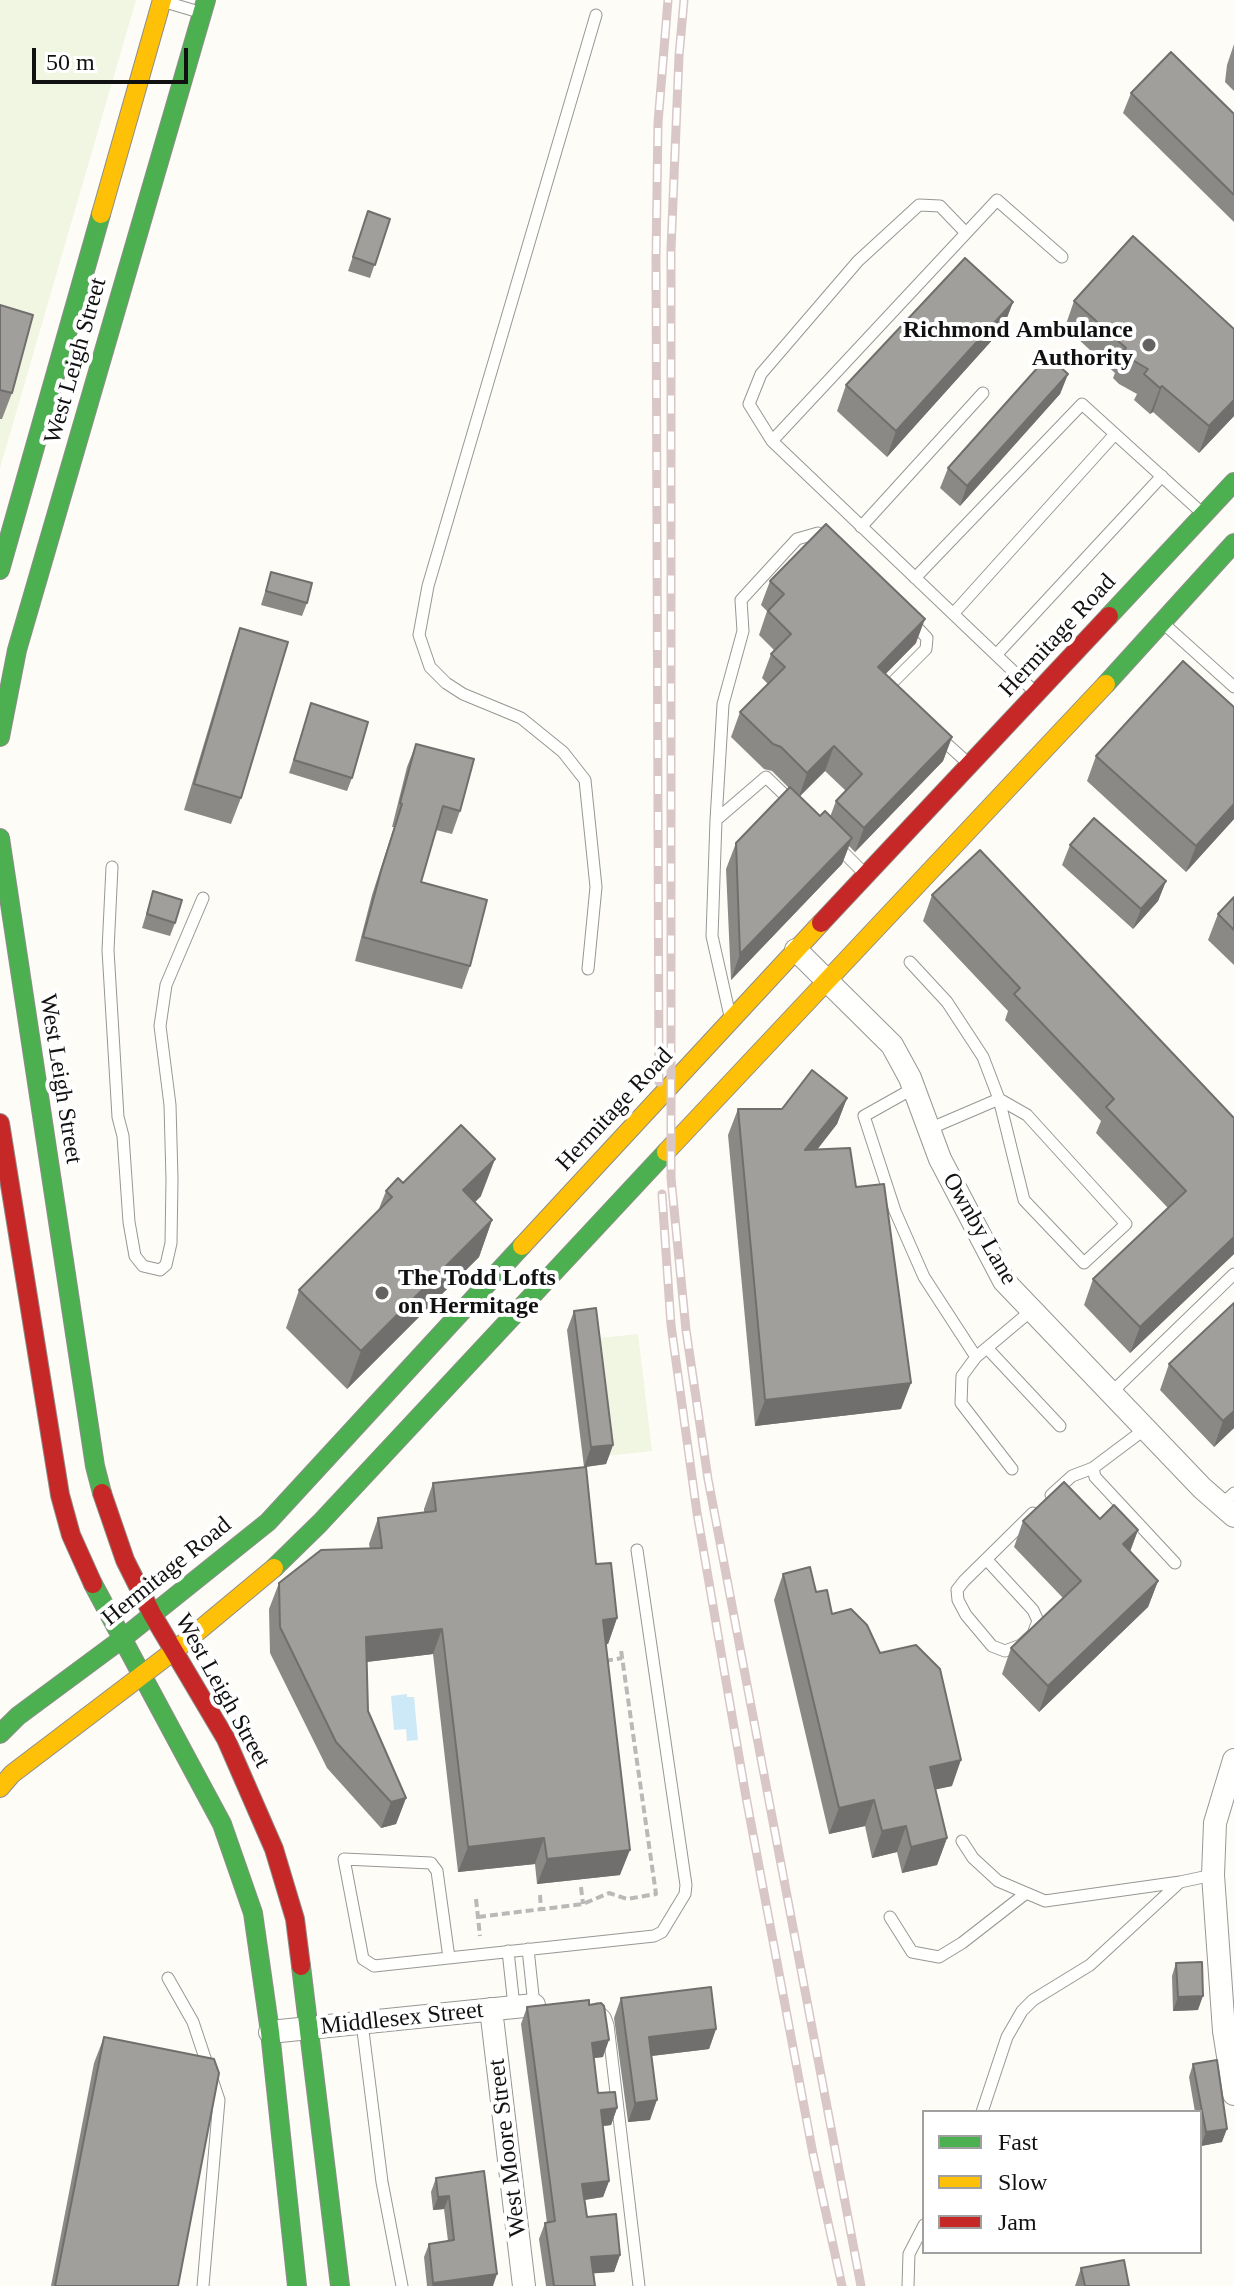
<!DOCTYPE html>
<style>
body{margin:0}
#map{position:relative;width:1234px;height:2286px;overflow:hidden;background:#fdfcf7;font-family:"Times New Roman",serif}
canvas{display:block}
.legend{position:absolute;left:922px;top:2110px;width:280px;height:144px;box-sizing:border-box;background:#fff;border:2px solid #a0a0a0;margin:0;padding:10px 14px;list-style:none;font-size:24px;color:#111}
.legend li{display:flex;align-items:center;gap:16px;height:40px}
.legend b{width:40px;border:2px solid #a0a0a0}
.scale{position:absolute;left:32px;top:48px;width:156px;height:36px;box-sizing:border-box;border:4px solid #111;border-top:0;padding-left:10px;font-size:24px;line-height:28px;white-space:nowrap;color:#111;-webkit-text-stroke:6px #fff;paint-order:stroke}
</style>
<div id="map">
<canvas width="1234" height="2286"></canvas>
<ul class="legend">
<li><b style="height:10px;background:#4caf50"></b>Fast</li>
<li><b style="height:10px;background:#ffc107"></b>Slow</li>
<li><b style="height:10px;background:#c62828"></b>Jam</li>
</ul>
<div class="scale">50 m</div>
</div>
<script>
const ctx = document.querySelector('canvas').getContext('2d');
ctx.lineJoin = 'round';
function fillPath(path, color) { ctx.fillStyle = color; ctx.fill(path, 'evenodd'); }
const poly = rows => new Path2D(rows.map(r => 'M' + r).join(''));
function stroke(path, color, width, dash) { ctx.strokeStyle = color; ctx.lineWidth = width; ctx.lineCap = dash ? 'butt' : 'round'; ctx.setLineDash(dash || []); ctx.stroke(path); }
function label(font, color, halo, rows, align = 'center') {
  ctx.font = font + ' "Times New Roman",serif'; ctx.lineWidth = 8; ctx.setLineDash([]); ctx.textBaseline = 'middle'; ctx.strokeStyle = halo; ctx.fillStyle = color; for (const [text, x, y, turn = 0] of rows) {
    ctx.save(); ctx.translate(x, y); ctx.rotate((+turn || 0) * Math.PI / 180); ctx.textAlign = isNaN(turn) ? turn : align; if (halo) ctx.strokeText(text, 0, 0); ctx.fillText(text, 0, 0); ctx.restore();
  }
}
fillPath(poly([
 [0,0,136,0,0,468],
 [638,1334,652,1451,605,1456,591,1339]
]), '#f0f6e1');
fillPath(poly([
 [407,1694,407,1697,414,1697,418,1740,407,1741,406,1729,394,1730,391,1696]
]), '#cde8f7');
const lane = poly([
 [162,1,199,12],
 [772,441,749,404,761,374,858,261,919,205,940,206,966,233],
 [861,527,983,393],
 [915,578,1082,404,1202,513],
 [953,614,1115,434],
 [1163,623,1234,687],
 [996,655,1162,476],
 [886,689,926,649,927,638,912,622],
 [1036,693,772,441,997,200,1062,257],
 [937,735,969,764],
 [716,820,723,704,743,631,741,600,797,539,818,533,827,541],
 [837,846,865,874],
 [112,867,108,950,118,1117,123,1136,129,1222,135,1256,143,1266,160,1270,166,1265,171,1243,172,1179,170,1105,160,1026,166,985,203,898],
 [910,962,947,1002,983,1057,999,1099,1024,1200,1084,1263,1126,1224,1027,1115,999,1099,929,1129],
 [588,969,596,887,585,780,563,752,521,718,463,694,446,683,430,667,419,635,428,586,596,15],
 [730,1016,712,936,716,820,766,777,794,804],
 [914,1088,864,1116,895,1211,924,1277,976,1357,1032,1310],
 [987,1348,1060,1426],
 [976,1357,962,1376,961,1403,1012,1469],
 [1111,1393,1234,1274],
 [1145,1429,1093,1468,1095,1477,1175,1563],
 [1051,1495,1072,1476,1093,1468],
 [1221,1505,1234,1493],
 [986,1559,1033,1610,1038,1621,1033,1634,1021,1645,1005,1651,992,1646,966,1615,958,1600,957,1590,964,1581,1033,1513],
 [962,1841,973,1858,998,1881,1045,1901,1180,1882,1213,1875],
 [890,1917,912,1952,939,1957,962,1943,1025,1894],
 [528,1949,534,2005,537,2006],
 [508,1951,514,2006],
 [449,1958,437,1871,431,1863,344,1859,363,1959,374,1966,654,1936,662,1932,685,1894,686,1885,637,1550],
 [168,1978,193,2022,219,2100,203,2286],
 [597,2009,605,2017,608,2025,639,2286],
 [362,2023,382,2182,402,2286],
 [982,2112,1007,2037,1022,2011,1033,2000,1090,1965,1180,1882],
 [908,2286,909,2254,924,2225]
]);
const street = poly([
 [796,950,892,1045,910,1078,940,1159,1004,1281,1202,1488,1234,1516],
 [1234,1760,1215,1823,1213,1875,1224,2031,1234,2094],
 [491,2009,524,2286],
 [270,2032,534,2005]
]);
const fast = poly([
 [0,570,101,214],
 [1109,616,1234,482],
 [1106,684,1234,543],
 [0,737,17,650,206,0],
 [0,838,95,1466,102,1493],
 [274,1568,320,1523,666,1152],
 [93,1584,222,1824,253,1913,270,2032,297,2286],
 [0,1734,18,1716,122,1639,268,1522,522,1246],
 [301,1966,340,2286]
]);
const slow = poly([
 [101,214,162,0],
 [666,1152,1106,684],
 [522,1246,821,923],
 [0,1788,12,1774,179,1647,274,1568]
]);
const jam = poly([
 [821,923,1109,616],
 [0,1123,60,1495,71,1535,93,1584],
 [102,1493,125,1560,152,1614,226,1739,274,1849,295,1919,301,1966]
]);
stroke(lane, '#979795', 13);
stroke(street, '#979795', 24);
stroke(fast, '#8e8d8b', 20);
stroke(slow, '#8e8d8b', 20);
stroke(jam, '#8e8d8b', 20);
stroke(poly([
 [605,1661,622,1658],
 [581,1887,583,1904],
 [540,1895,541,1909],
 [476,1899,480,1936],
 [478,1917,583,1904,609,1893,627,1899,656,1894,621,1650]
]), '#b9b9b8', 4, [8, 4]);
stroke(lane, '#fffffe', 11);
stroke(street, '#fffffe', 22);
stroke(fast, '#4caf50', 18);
stroke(slow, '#ffc107', 18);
stroke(jam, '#c62828', 18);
const rail = poly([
 [684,0,679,56,671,249,671,1178,686,1330,708,1479,861,2286],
 [659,1082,656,259,658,123,668,0],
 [662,1194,671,1325,697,1513,746,1797,813,2154,842,2286]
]);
stroke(rail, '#d9c6c7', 9);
stroke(rail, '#fff', 6, [18]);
fillPath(poly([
 [1234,44,1234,91,1225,82,1227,65],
 [1131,93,1234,114,1234,222,1123,113],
 [368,211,390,219,370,278,348,271],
 [1074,301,1234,416,1199,453,1153,412,1150,414,1134,400,1137,394,1119,384,1113,378,1115,373,1065,327],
 [1013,302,1003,328,887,457,837,411,846,385],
 [0,305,12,393,2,419,0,419],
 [1068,374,1060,394,960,506,940,488,948,468],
 [271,572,307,603,302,616,261,605],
 [770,581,916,643,885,674,952,737,943,761,855,852,849,846,842,864,731,980,726,869,736,843,789,788,772,771,764,769,731,737,740,712,768,684,762,678,771,654,774,650,759,635,767,611,761,605],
 [825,771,846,791,836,801,830,817,820,816,800,796],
 [240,628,241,798,231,824,184,810,231,654],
 [311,703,352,778,347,791,289,773],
 [1234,707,1234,819,1186,872,1087,781,1096,756],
 [416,744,460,811,452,834,436,830,421,882,470,966,462,989,355,961,372,895,394,827,392,827,407,767],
 [1070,845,1166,881,1158,901,1133,929,1062,865],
 [153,891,175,923,170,936,142,928],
 [932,895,1234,1118,1234,1254,1130,1353,1084,1305,1093,1279,1168,1208,1096,1133,1101,1121,1005,1020,1008,1011,923,921],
 [1234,897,1234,965,1208,940,1218,914],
 [847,1098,837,1124,817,1150,856,1187,901,1409,755,1426,728,1135,738,1109,782,1109],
 [403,1183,481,1196,475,1202,492,1220,479,1257,347,1389,286,1328,299,1290,378,1211,386,1191],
 [574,1311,613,1445,606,1464,586,1467,596,1564,617,1618,608,1644,606,1644,620,1875,537,1884,535,1864,458,1872,433,1654,367,1662,368,1711,406,1798,396,1824,381,1828,327,1768,270,1653,269,1609,279,1583,370,1549,369,1544,378,1518,424,1513,424,1509,433,1483,584,1467,567,1330],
 [1169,1364,1234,1428,1214,1447,1160,1390],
 [1100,1519,1138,1530,1130,1552,1158,1581,1148,1607,1039,1712,1002,1674,1011,1648,1063,1598,1014,1547,1023,1521],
 [783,1574,816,1592,832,1614,880,1653,952,1786,935,1789,947,1838,937,1865,902,1873,897,1852,872,1858,865,1826,829,1834,774,1600],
 [1176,1963,1198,2010,1173,2011,1172,1976],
 [621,1998,716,2029,709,2049,652,2056,650,2120,628,2122,614,2018],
 [527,2007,603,2057,594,2058,598,2093,617,2108,611,2125,603,2126,609,2181,603,2197,585,2200,587,2217,620,2255,614,2272,593,2273,595,2286,546,2286,539,2239,545,2223,547,2223,521,2024],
 [104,2037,178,2286,51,2286,94,2063],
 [1193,2064,1222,2142,1201,2146,1200,2112,1195,2112,1189,2077],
 [484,2171,493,2286,427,2286,424,2257,429,2244,448,2241,444,2209,433,2210,431,2192,436,2178],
 [1081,2268,1129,2286,1075,2286]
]), '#8a8986');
fillPath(poly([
 [1013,302,1003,328,887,457,896,431],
 [1068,374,1060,394,960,506,967,486],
 [1162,386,1153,412,1150,414,1160,388],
 [1234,400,1234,416,1199,453,1209,426],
 [925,619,916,643,869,691,878,667],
 [952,737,943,761,855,852,864,828],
 [834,746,825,771,799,797,807,773],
 [1234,804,1234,819,1186,872,1196,846],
 [852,838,842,864,731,980,740,954],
 [1166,881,1158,901,1133,929,1141,909],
 [847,1098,837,1124,796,1176,805,1150],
 [495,1159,481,1196,449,1228,463,1190],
 [492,1220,479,1257,347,1389,361,1351],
 [1234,1237,1234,1254,1130,1353,1140,1327],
 [911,1383,901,1409,755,1426,765,1400],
 [1234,1411,1234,1428,1214,1447,1223,1421],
 [613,1445,606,1464,584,1467,591,1447],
 [1138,1530,1128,1556,1123,1544],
 [1158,1581,1148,1607,1039,1712,1048,1686],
 [617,1618,608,1644,594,1646,603,1620],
 [442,1629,433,1654,357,1663,366,1637],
 [961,1760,952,1786,920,1793,930,1767],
 [406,1798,396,1824,381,1828,391,1802],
 [874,1800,865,1826,829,1834,839,1808],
 [906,1826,897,1852,872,1858,882,1831],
 [544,1838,535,1864,458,1872,468,1847],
 [947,1838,937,1865,902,1873,911,1847],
 [630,1850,620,1875,537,1884,547,1859],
 [1203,1996,1198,2010,1173,2011,1178,1997],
 [716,2029,709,2049,642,2057,649,2037],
 [609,2040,603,2057,586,2059,592,2043],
 [657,2100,650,2120,628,2122,635,2103],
 [617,2108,611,2125,595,2127,601,2110],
 [1227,2129,1222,2142,1201,2146,1206,2132],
 [609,2181,603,2197,576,2201,582,2184],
 [449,2196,444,2209,433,2210,438,2197],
 [620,2255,614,2272,585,2274,591,2257],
 [497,2274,493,2286,432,2286,433,2283]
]), '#716f6d');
const building = poly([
 [1171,52,1234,114,1234,195,1131,93,1171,52],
 [368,211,390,219,375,265,353,257,368,211],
 [1133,236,1234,329,1234,400,1209,426,1162,386,1160,388,1144,374,1148,369,1129,358,1123,352,1126,348,1074,301,1133,236],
 [965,258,1013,302,896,431,846,385,965,258],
 [0,305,33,315,12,393,0,390,0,305],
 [1048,356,1068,374,967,486,948,468,1048,356],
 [826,524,925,619,878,667,952,737,864,828,836,801,862,774,834,746,807,773,781,747,773,744,740,712,785,667,771,654,791,634,768,611,784,594,770,581,826,524],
 [271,572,312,583,307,603,266,591,271,572],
 [240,628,288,642,241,798,194,784,240,628],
 [1183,661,1234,707,1234,804,1196,846,1096,756,1183,661],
 [311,703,368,722,352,778,294,760,311,703],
 [416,744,474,759,460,811,443,806,421,882,487,900,470,966,363,937,381,871,402,804,400,803,416,744],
 [790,787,820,816,825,811,852,838,740,954,736,843,790,787],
 [1094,818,1166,881,1141,909,1070,845,1094,818],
 [980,850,1234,1118,1234,1237,1140,1327,1093,1279,1186,1191,1106,1107,1114,1099,1014,994,1020,988,932,895,980,850],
 [153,891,182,900,175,923,147,914,153,891],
 [1234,897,1234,930,1218,914,1234,897],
 [812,1070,847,1098,805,1150,850,1148,856,1187,884,1184,911,1383,765,1400,738,1109,782,1109,812,1070],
 [461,1125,495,1159,463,1190,492,1220,361,1351,299,1290,392,1197,386,1191,398,1178,403,1183,461,1125],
 [1234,1303,1234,1411,1223,1421,1169,1364,1234,1303],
 [596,1308,613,1445,591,1447,574,1311,596,1308],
 [586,1467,596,1564,611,1563,617,1618,603,1620,630,1850,547,1859,544,1838,468,1847,442,1629,366,1637,368,1711,406,1798,391,1802,336,1742,280,1627,279,1583,321,1550,382,1548,378,1518,436,1511,433,1483,586,1467],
 [1064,1482,1100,1519,1114,1505,1138,1530,1123,1544,1158,1581,1048,1686,1011,1648,1081,1581,1023,1521,1064,1482],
 [810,1567,816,1592,827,1590,832,1614,851,1609,867,1625,880,1653,916,1645,940,1669,961,1760,930,1767,947,1838,911,1847,906,1826,882,1831,874,1800,839,1808,783,1574,810,1567],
 [1202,1962,1203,1996,1178,1997,1176,1963,1202,1962],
 [711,1987,716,2029,649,2037,657,2100,635,2103,621,1998,711,1987],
 [589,2000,589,2005,601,2003,604,2006,609,2040,592,2043,598,2093,615,2092,617,2108,601,2110,609,2181,582,2184,587,2217,616,2214,620,2255,591,2257,595,2286,554,2286,545,2223,555,2221,527,2007,589,2000],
 [104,2037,214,2059,219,2073,178,2286,55,2286,104,2037],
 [1217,2060,1227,2129,1206,2132,1193,2064,1217,2060],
 [484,2171,497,2274,433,2283,429,2244,454,2240,449,2196,438,2197,436,2178,484,2171],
 [1124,2260,1129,2286,1085,2286,1081,2268,1124,2260]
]);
fillPath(building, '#a19f9c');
stroke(building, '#716f6d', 2);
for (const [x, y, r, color] of [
 [1149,345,8,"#646362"],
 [382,1293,8,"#646362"]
]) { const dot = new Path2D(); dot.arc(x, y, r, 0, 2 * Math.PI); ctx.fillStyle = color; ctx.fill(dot); stroke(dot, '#fff', 3); }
label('bold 24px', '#111', '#fff', [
 ["Richmond Ambulance",1133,331],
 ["Authority",1133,359],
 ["The Todd Lofts",398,1279,"left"],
 ["on Hermitage",398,1307,"left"]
], 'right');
label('24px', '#111', '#fff', [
 ["West Leigh Street",76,361,-74],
 ["Hermitage Road",1058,636,-47],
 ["West Leigh Street",60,1079,81],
 ["Hermitage Road",615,1110,-47],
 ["Ownby Lane",979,1229,60],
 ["Hermitage Road",167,1572,-39],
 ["West Leigh Street",222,1691,61],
 ["Middlesex Street",402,2019,-6],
 ["West Moore Street",508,2148,-97]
]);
</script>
